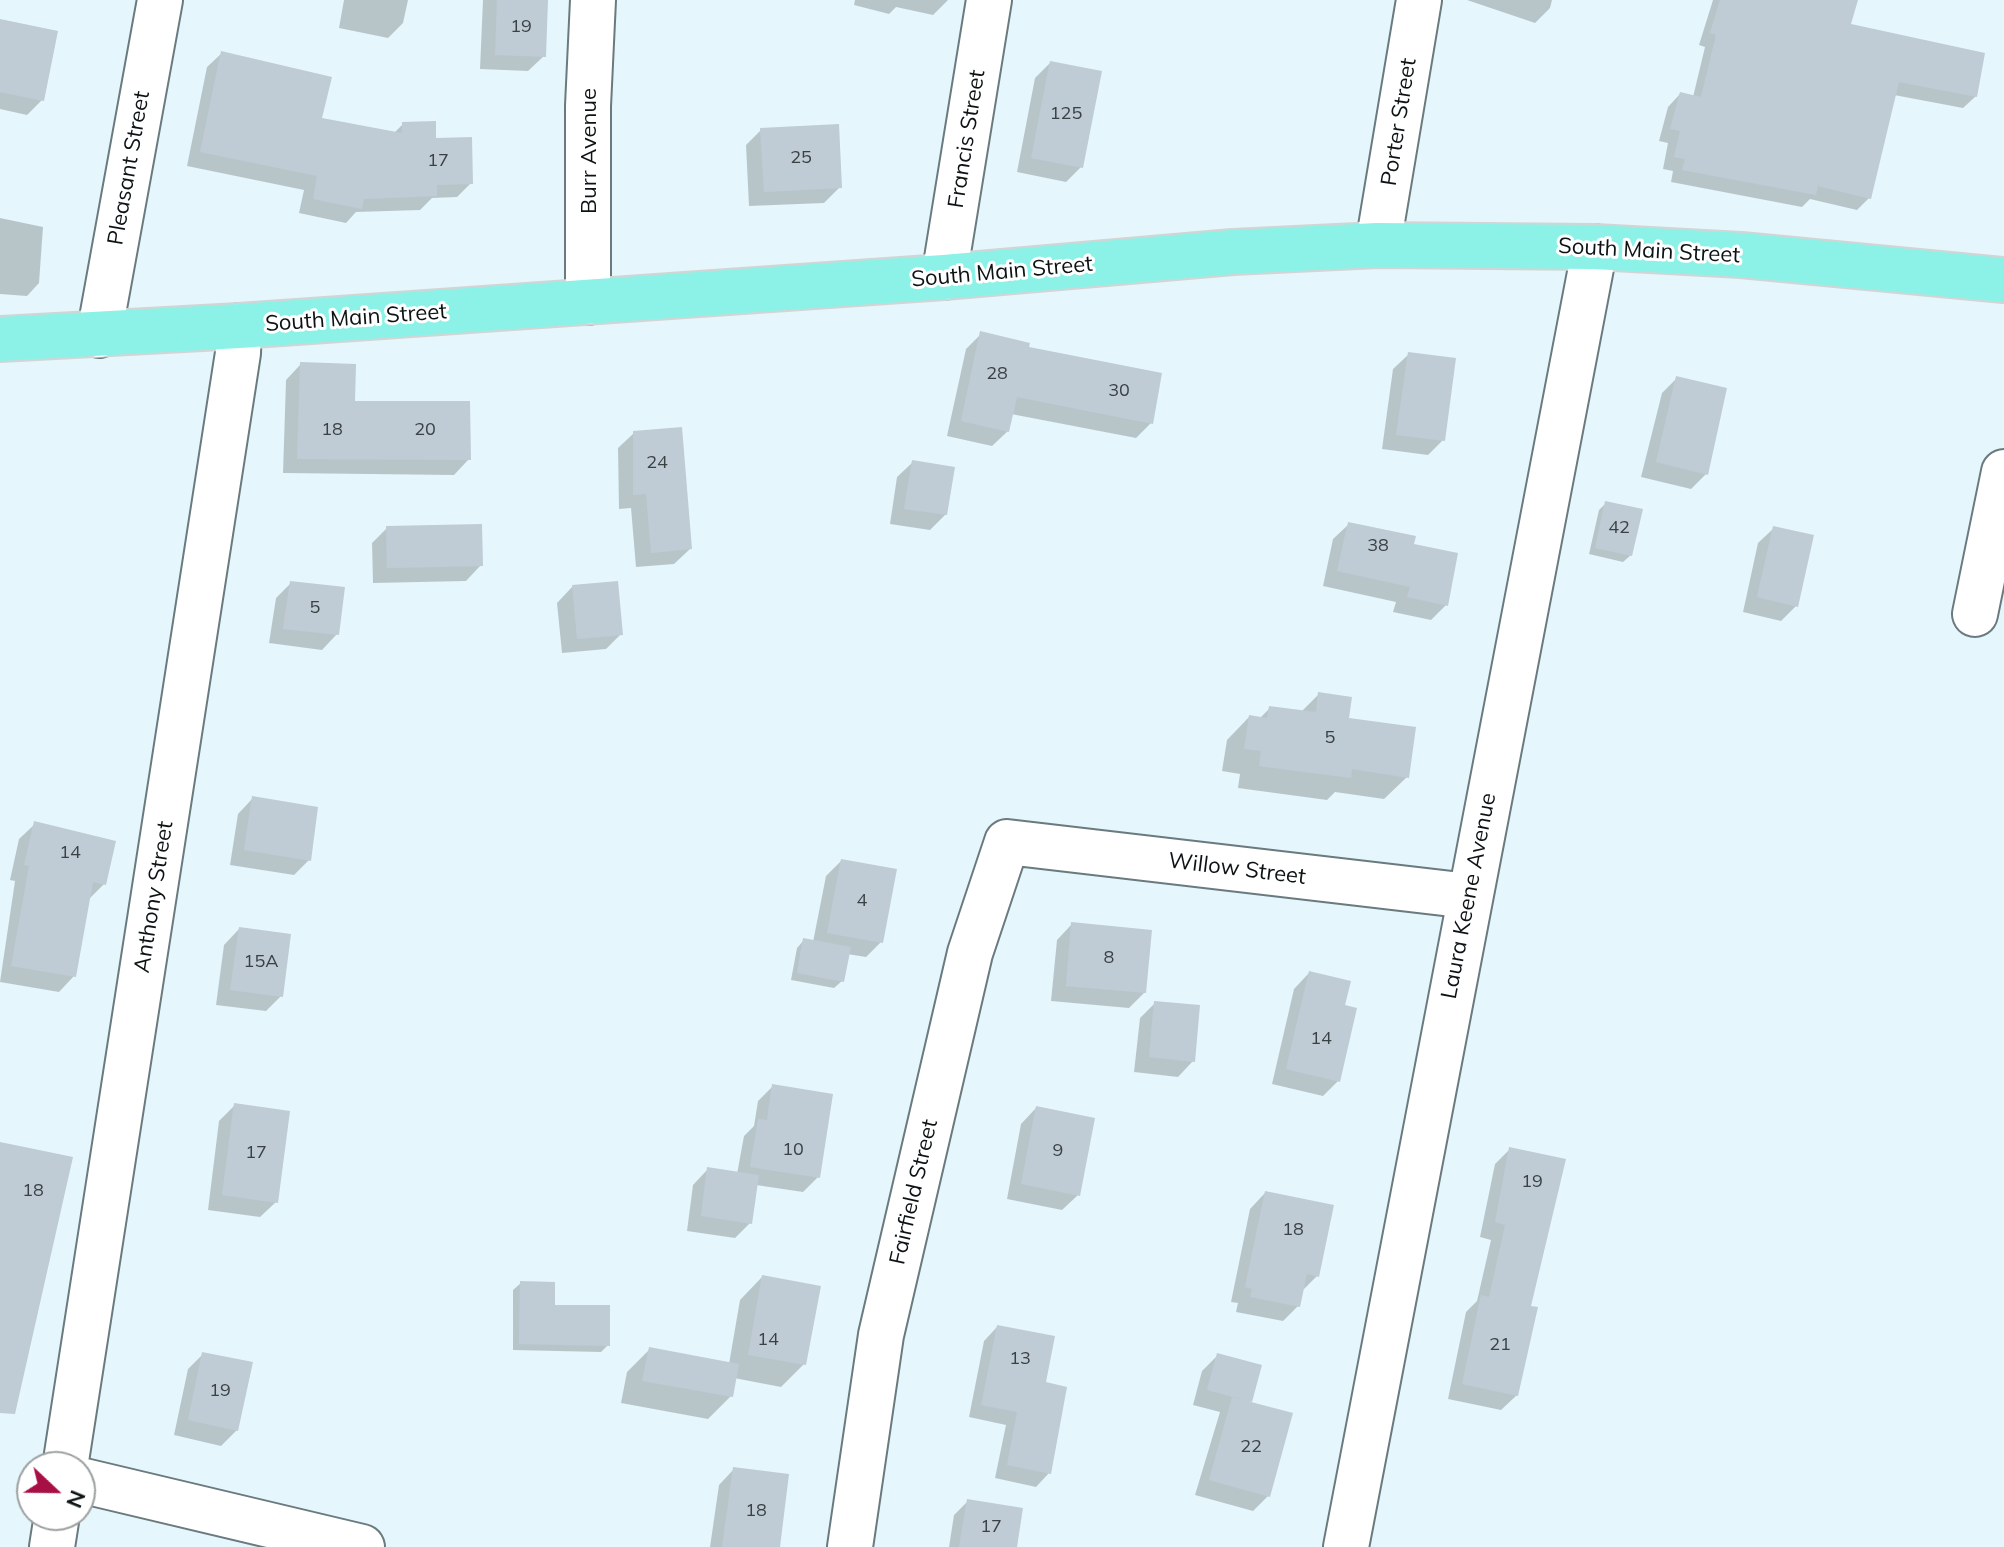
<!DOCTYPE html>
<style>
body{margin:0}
#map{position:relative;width:2004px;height:1547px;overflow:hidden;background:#e5f7fc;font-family:Mulish,sans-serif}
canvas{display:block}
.north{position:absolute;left:16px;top:1451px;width:80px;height:80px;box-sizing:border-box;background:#fff;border:2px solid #9ea1a1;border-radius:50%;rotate:112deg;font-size:22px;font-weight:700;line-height:32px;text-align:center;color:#0d1314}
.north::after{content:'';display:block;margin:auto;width:28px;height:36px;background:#a71045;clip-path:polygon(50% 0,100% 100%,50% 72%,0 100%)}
</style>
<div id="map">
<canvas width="2004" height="1547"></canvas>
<div class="north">N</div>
</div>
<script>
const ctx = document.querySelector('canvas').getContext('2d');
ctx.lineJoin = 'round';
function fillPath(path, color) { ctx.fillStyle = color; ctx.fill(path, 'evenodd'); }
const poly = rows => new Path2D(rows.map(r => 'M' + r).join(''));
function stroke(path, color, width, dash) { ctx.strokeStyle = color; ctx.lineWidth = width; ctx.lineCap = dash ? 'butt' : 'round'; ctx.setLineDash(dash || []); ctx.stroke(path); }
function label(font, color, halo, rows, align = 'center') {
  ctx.font = font + ' Mulish,sans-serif'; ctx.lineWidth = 6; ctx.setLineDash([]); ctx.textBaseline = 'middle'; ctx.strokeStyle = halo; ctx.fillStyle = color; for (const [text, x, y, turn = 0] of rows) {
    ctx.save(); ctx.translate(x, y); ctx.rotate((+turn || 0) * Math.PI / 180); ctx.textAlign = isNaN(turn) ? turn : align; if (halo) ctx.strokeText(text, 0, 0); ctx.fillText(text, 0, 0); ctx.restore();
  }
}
fillPath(poly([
 [344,0,408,0,403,23,388,38,339,28],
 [483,0,546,0,544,56,528,71,480,69],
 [855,0,948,0,933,15,896,7,889,14,854,5],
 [1467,0,1552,0,1550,8,1535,23],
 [1713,0,1856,0,1848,26,1976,96,1963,108,1894,95,1869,198,1857,210,1810,199,1802,207,1671,182,1673,171,1663,169,1668,143,1659,141,1668,107,1680,94,1693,97,1705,47,1699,45],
 [0,21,42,100,27,115,0,109],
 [222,53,320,119,393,134,403,124,434,140,471,183,457,197,432,198,420,210,356,212,346,223,299,213,304,190,187,166,207,67],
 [1050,63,1081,167,1066,182,1017,172,1035,78],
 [761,130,840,187,824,203,749,206,746,145],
 [0,218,43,227,39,283,27,296,0,294],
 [981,334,1026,348,1151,423,1136,438,1011,414,1008,431,992,446,947,436,966,349],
 [1409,354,1443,440,1428,455,1382,449,1393,369],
 [301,364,353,403,469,459,454,475,283,473,286,380],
 [1677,378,1706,474,1691,489,1641,477,1662,393],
 [634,433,690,549,674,564,636,567,631,508,619,509,618,448],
 [913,462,946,514,930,530,890,524,897,477],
 [1606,503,1631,555,1623,562,1589,554,1599,510],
 [1349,524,1412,545,1446,605,1431,620,1393,612,1396,602,1323,586,1333,539],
 [387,528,481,565,466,581,373,583,372,543],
 [1774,528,1796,606,1781,621,1743,612,1758,543],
 [291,583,337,634,322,650,269,643,276,598],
 [572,587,621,634,606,649,562,653,557,603],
 [1319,694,1407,777,1384,799,1335,792,1327,800,1238,788,1240,774,1222,771,1227,740,1249,717,1259,719,1270,708,1301,712],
 [253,798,309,860,294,875,230,865,238,814],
 [35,824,104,884,89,899,74,976,59,992,0,982,15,881,10,880,19,839],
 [841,861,881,942,866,957,847,954,842,981,834,988,791,980,797,948,804,940,813,942,826,876],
 [1072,924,1145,992,1129,1008,1051,1001,1057,940],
 [239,929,281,996,266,1011,216,1005,224,945],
 [1309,973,1343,1007,1338,1081,1323,1096,1272,1084,1294,989],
 [1155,1003,1193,1061,1178,1077,1134,1072,1140,1018],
 [773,1086,818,1177,803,1192,756,1185,750,1223,735,1238,687,1231,693,1185,708,1169,737,1174,744,1136,754,1126,758,1101],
 [235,1105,276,1202,260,1217,208,1210,219,1121],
 [1036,1108,1078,1195,1062,1210,1007,1199,1021,1124],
 [1510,1149,1529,1307,1517,1395,1501,1410,1448,1399,1466,1312,1477,1301,1491,1240,1480,1237,1495,1164],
 [1265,1193,1317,1276,1301,1292,1298,1306,1283,1321,1236,1312,1238,1303,1231,1302,1250,1209],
 [762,1277,804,1364,781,1387,734,1378,731,1396,708,1419,621,1403,627,1372,650,1349,729,1364,740,1300],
 [521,1283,552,1307,608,1345,601,1352,513,1350,513,1290],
 [997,1327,1043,1384,1049,1473,1036,1487,995,1478,1006,1425,969,1417,984,1341],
 [203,1354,237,1430,221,1446,174,1435,188,1369],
 [1218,1355,1250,1401,1248,1404,1268,1496,1253,1511,1195,1495,1220,1412,1193,1405,1202,1371],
 [734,1469,778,1547,710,1547,719,1485],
 [968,1501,1015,1547,949,1547,954,1515]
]), '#0003');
fillPath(poly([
 [497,0,548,0,546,57,495,55],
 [1720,0,1858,0,1851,24,1985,53,1977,97,1899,82,1871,199,1818,186,1816,195,1682,170,1685,159,1674,157,1680,131,1670,129,1680,92,1701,97,1716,35,1710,33],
 [0,19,58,31,44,101,0,92],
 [221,51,332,77,322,118,402,133,402,122,436,121,436,138,472,137,473,184,437,185,437,196,364,199,362,209,313,199,317,176,200,152],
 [1050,61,1102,71,1083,168,1031,158],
 [839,124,842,188,764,192,760,128],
 [980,331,1030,343,1029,347,1162,373,1153,424,1017,397,1009,432,961,421],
 [1408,352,1456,358,1445,441,1396,435],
 [300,362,356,364,355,401,470,401,471,460,297,459],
 [1676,376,1727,388,1708,475,1656,462],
 [682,427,692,549,651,553,646,494,633,495,633,431],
 [912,460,955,467,947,515,904,509],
 [1605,501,1643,509,1632,556,1595,548],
 [1348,522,1416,536,1414,544,1458,553,1448,606,1407,597,1410,587,1337,571],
 [482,524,483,566,387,568,386,526],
 [1773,526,1814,535,1798,607,1757,597],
 [290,581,345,587,339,635,283,629],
 [618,581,623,635,577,639,572,585],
 [1318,692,1352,697,1349,718,1416,727,1409,778,1352,769,1351,778,1259,766,1261,751,1244,749,1249,715,1267,718,1269,706,1316,712],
 [252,796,318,807,311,861,244,850],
 [34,821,116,841,106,885,93,882,76,977,11,966,29,866,24,865],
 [841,859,897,869,883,943,827,933],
 [1071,922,1152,930,1146,993,1066,986],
 [239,927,291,934,283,997,230,990],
 [803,938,851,947,844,982,797,973],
 [1309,971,1351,981,1345,1005,1357,1008,1340,1082,1286,1069],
 [1154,1001,1200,1005,1195,1062,1149,1057],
 [772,1084,833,1094,820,1178,750,1167,758,1119,767,1120],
 [234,1103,290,1111,278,1203,222,1195],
 [1036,1106,1095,1118,1080,1196,1021,1184],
 [0,1142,73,1157,15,1414,0,1413],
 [1509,1147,1566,1159,1531,1306,1538,1307,1518,1396,1462,1384,1481,1295,1489,1297,1505,1225,1495,1222],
 [707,1167,759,1175,752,1224,701,1216],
 [1265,1191,1334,1205,1319,1277,1307,1274,1300,1307,1250,1297,1252,1289,1245,1287],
 [762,1275,821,1286,806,1365,748,1355],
 [520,1281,555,1282,555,1305,610,1305,610,1346,519,1344],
 [997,1325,1055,1336,1046,1382,1067,1387,1051,1474,1007,1465,1017,1412,981,1405],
 [649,1347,739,1364,733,1397,642,1381],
 [202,1352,253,1362,238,1431,188,1420],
 [1217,1353,1262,1365,1252,1402,1207,1390],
 [1232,1397,1293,1413,1270,1497,1209,1480],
 [733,1467,789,1474,780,1547,722,1547],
 [967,1499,1023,1508,1017,1547,959,1547]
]), '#bfcbd5');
const minor = poly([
 [1378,245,1419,0],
 [944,277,989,0],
 [588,302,588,106,593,0],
 [99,335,160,0],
 [1975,614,2004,472],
 [65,1467,238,353,239,326],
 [80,1480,362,1547],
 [52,1547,57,1515],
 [850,1547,881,1335,970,953,1007,842,1469,896],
 [1346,1547,1595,247]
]);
const major = poly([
 [0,339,239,326,944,277,1233,252,1378,245,1595,247,1741,255,2004,280]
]);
stroke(minor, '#6a7a7e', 48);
stroke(major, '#d3d5d5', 48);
stroke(minor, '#fff', 44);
stroke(major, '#8cf2e7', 44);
label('18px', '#3a4144', null, [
 ["19",521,27],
 ["125",1066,114],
 ["25",801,158],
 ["17",438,161],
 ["28",997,374],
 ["30",1119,391],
 ["18",332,430],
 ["20",425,430],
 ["24",657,463],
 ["42",1619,528],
 ["38",1378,546],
 ["5",315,608],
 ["5",1330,738],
 ["14",70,853],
 ["4",862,901],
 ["8",1109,958],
 ["15A",261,962],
 ["14",1321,1039],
 ["10",793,1150],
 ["9",1058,1151],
 ["17",256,1153],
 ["19",1532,1182],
 ["18",33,1191],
 ["18",1293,1230],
 ["14",768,1340],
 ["21",1500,1345],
 ["13",1020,1359],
 ["19",220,1391],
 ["22",1251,1447],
 ["18",756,1511],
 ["17",991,1527]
]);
label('22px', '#0d1314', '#fff', [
 ["Porter Street",1399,122,-81],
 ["Francis Street",967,139,-81],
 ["Burr Avenue",589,151,-90],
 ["Pleasant Street",129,168,-80],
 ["South Main Street",1649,251,3],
 ["South Main Street",1002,272,-5],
 ["South Main Street",356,318,-4],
 ["Willow Street",1237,869,7],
 ["Laura Keene Avenue",1469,896,-79],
 ["Anthony Street",154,897,-81],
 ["Fairfield Street",914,1192,-77]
]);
</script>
